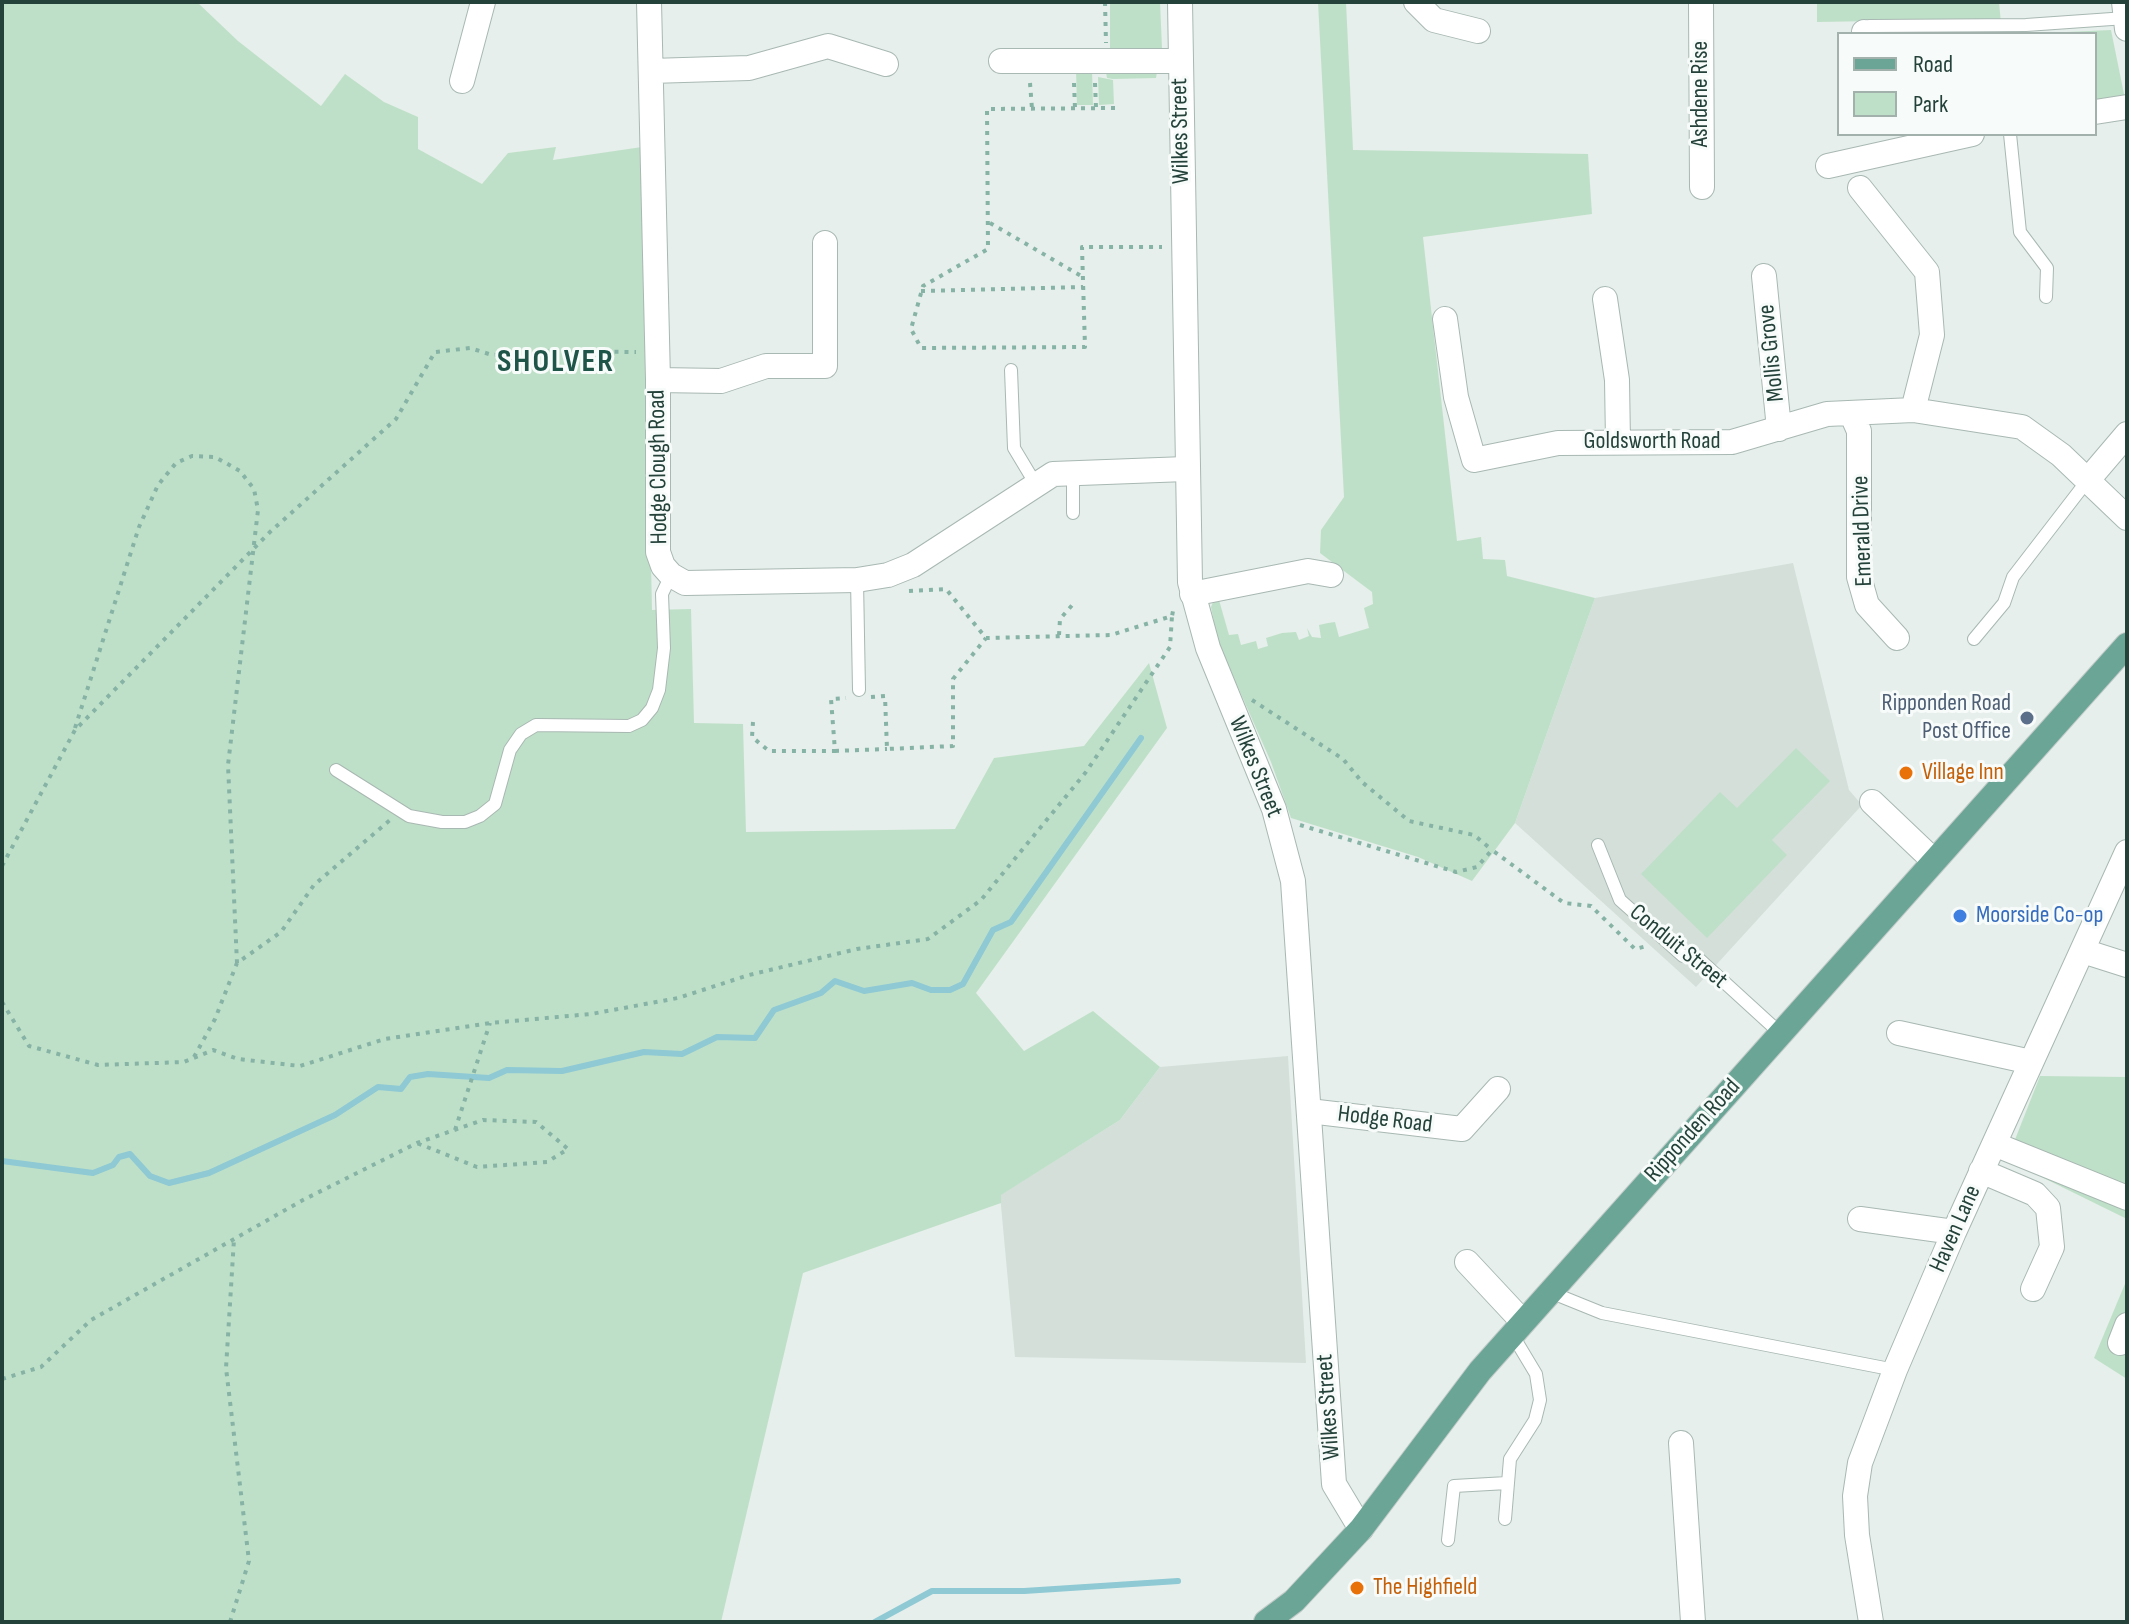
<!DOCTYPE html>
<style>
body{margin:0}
#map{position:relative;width:2129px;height:1624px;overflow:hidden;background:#e6efeb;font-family:"Sofia Sans Condensed",sans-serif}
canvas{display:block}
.frame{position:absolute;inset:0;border:4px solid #24423a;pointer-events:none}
.legend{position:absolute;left:1837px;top:32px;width:260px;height:104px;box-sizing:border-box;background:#f7fbf9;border:2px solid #a3b1ad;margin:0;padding:10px 14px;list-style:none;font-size:24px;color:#24423a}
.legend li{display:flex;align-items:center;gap:16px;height:40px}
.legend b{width:40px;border:2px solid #a3b1ad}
</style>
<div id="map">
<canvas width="2129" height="1624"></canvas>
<div class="frame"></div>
<ul class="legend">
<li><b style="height:10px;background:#6aa596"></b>Road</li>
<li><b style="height:22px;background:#bfe0c8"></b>Park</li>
</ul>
</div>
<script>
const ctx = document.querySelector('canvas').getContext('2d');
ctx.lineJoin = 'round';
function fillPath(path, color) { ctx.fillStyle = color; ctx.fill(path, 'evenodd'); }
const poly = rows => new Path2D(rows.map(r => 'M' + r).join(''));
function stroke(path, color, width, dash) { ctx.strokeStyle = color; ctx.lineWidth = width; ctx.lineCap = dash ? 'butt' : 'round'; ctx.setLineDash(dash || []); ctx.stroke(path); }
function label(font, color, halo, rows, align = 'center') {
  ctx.font = font + ' "Sofia Sans Condensed",sans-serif'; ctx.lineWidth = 6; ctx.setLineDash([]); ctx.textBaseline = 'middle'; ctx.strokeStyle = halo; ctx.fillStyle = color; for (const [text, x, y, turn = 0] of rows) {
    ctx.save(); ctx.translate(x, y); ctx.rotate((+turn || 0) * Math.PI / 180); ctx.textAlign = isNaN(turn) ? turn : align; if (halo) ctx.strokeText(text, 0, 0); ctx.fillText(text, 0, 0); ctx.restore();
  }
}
fillPath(poly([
 [1793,563,1849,790,1862,805,1696,987,1515,823,1595,598],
 [1288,1056,1306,1363,1015,1357,1000,1195,1120,1120,1160,1067]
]), '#d4dfda');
fillPath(poly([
 [2,2,197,2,238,41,321,106,345,74,384,102,418,117,418,149,482,184,508,153,556,147,553,160,642,147,652,610,691,609,694,723,743,724,746,832,955,829,994,758,1084,746,1149,663,1167,728,976,993,1024,1051,1093,1011,1160,1067,1120,1120,1001,1195,1001,1203,803,1273,721,1622,2,1622],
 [1110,2,1160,2,1162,48,1110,50],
 [1318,2,1346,2,1353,150,1588,154,1592,214,1423,237,1457,541,1481,537,1483,559,1505,560,1507,576,1595,598,1515,823,1472,881,1418,857,1291,818,1271,762,1218,642,1211,607,1213,602,1219,600,1229,635,1238,634,1241,645,1256,641,1258,649,1268,646,1266,638,1282,633,1296,632,1299,640,1309,636,1307,628,1312,637,1321,638,1319,625,1328,623,1335,622,1339,637,1369,628,1364,608,1373,604,1372,592,1320,553,1321,530,1344,497],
 [1817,2,1999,2,2002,34,1873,34,1875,21,1817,22],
 [2111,30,2125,99,2095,104,2095,34,2022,34],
 [1076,69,1092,69,1093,105,1077,105],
 [1106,72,1157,72,1156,78,1113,79,1107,78],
 [1098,77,1113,80,1114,104,1099,105],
 [1796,748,1830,781,1772,840,1787,855,1707,938,1641,874,1720,792,1737,808],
 [2040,1076,2127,1077,2127,1219,2007,1160],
 [2127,1279,2127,1379,2094,1358]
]), '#bfe0c8');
stroke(poly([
 [2,1161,93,1173,113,1165,119,1157,130,1154,150,1176,169,1183,209,1173,335,1115,378,1087,401,1089,410,1077,428,1074,489,1078,507,1070,562,1071,644,1052,682,1054,717,1037,755,1038,774,1010,821,993,835,981,864,991,912,983,931,990,950,990,963,984,993,930,1011,922,1141,738],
 [875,1622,932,1591,1024,1591,1178,1581]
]), '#8ec9d4', 6);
const service = poly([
 [1864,32,1869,26,2026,25,2126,18],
 [2010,134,2020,232,2047,268,2046,297],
 [1011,370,1014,448,1035,483],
 [1073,471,1073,513],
 [857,580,859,690],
 [1974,639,2004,603,2013,577,2087,481],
 [336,770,409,816,442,822,465,822,480,816,495,804,510,750,521,734,536,725,629,726,642,720,652,708,659,690,664,648,662,594,671,575],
 [1598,845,1620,900,1683,956,1700,960,1780,1033],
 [1550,1292,1602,1313,1895,1370],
 [1505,1519,1510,1459,1535,1420,1540,1400,1536,1374,1512,1334],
 [1448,1540,1454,1486,1507,1483]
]);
const minor = poly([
 [649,2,658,380,658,552,663,566,671,575,685,583,857,580,888,575,913,565,1053,474,1186,469],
 [1416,2,1434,20,1478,31],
 [1701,2,1702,187],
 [2124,2,2127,29],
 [1864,32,1864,34],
 [1001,61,1180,61],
 [651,71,749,68,828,46,886,64],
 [462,81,483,2],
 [2095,112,2127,107],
 [1828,166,1972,134],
 [1860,188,1927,272,1932,335,1913,410],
 [1764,276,1779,429],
 [1605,299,1617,380,1618,442],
 [1445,319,1456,397,1474,460,1558,443,1732,442,1827,414,1913,410,2022,427,2061,455,2127,518],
 [658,380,721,381,766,366,825,366,825,243],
 [1851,413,1859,431,1859,577,1867,605,1897,638],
 [2087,481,2127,434],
 [1192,594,1308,571,1331,575],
 [1872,802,1934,861],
 [2083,951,2127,965],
 [1899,1033,2031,1062],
 [1309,1111,1462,1129,1498,1089],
 [1994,1144,2127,1198],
 [1981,1171,2035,1194,2048,1208,2052,1247,2033,1289],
 [1860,1219,1954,1232],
 [1467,1262,1523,1322],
 [2120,1343,2127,1325],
 [1681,1443,1693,1622],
 [1871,1622,1857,1535,1855,1496,1860,1463,1895,1370,1954,1232,2127,852]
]);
const tertiary = poly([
 [1180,2,1190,582,1208,648,1274,809,1293,881,1334,1484,1361,1529]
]);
const primary = poly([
 [1266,1622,1294,1601,1361,1529,1480,1371,2127,645]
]);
stroke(service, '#a8b8b2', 14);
stroke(minor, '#a8b8b2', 26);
stroke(tertiary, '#a8b8b2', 26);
stroke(primary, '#c2cac8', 26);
stroke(poly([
 [1105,2,1106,43],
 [1030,83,1032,109],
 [1074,83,1075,108],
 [1095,83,1096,108],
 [1115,108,987,109,988,249,923,286,911,329,921,348,1085,347,1082,247,1162,247],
 [990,223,1083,277],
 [921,291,1083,287],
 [909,591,946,589,986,638,1111,635,1172,616,1174,606],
 [1059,635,1060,619,1074,603],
 [871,697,885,696,887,749,953,746,953,679,986,638],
 [1252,700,1343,759,1362,782,1409,821,1474,835,1492,850],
 [753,722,752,737,769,751,835,751,831,699,846,698],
 [75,728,139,527,158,485,176,463,192,456,215,457,240,471,254,489,258,510,228,765,237,963],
 [835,751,887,749],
 [1300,825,1456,872,1477,867,1492,850,1564,903,1591,906,1635,949,1647,946],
 [2,866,75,730,270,532,396,419,435,352,470,348,492,355,543,351,636,352],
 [2,1002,29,1046,98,1065,184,1062,213,1050,238,1059,300,1066,385,1039,490,1023,591,1014,678,998,749,975,857,949,928,939,981,900,1086,772,1170,647,1172,616],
 [194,1057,215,1019,237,963,281,932,314,885,390,820],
 [455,1130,490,1023],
 [2,1379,41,1367,91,1320,303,1200,417,1143,483,1120,536,1122,568,1149,547,1162,477,1167,417,1143],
 [230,1622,249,1561,226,1368,234,1239]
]), '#86b3a5', 4, [4, 6]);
stroke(service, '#fff', 12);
stroke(minor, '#fff', 24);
stroke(tertiary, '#fff', 24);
stroke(primary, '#6aa596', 24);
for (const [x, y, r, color] of [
 [2027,718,8,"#5c6f8a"],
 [1906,773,8,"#e8710a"],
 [1960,916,8,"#3f7fe0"],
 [1357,1588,8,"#e8710a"]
]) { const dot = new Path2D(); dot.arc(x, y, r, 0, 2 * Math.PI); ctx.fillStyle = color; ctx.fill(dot); stroke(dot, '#f7fbf9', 3); }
label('24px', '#24423a', '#f7fbf9', [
 ["Ashdene Rise",1701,94,-90],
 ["Wilkes Street",1181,131,-91],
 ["Mollis Grove",1772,353,-96],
 ["Goldsworth Road",1652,442],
 ["Hodge Clough Road",659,467,-91],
 ["Emerald Drive",1863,531,-92],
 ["Wilkes Street",1255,767,68],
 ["Conduit Street",1678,947,39],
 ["Hodge Road",1385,1120,7],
 ["Ripponden Road",1693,1131,-48],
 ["Haven Lane",1956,1229,-66],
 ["Wilkes Street",1329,1407,-94]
]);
label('24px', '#4e5e75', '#f7fbf9', [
 ["Ripponden Road",2011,704],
 ["Post Office",2011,732]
], 'right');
label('24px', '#c56008', '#f7fbf9', [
 ["Village Inn",1922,773],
 ["The Highfield",1373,1588]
], 'left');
label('24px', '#366cbe', '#f7fbf9', [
 ["Moorside Co-op",1976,916]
], 'left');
ctx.letterSpacing = '2px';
label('bold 32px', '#1f5548', '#f7fbf9', [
 ["SHOLVER",556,363]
]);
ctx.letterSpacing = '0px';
</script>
